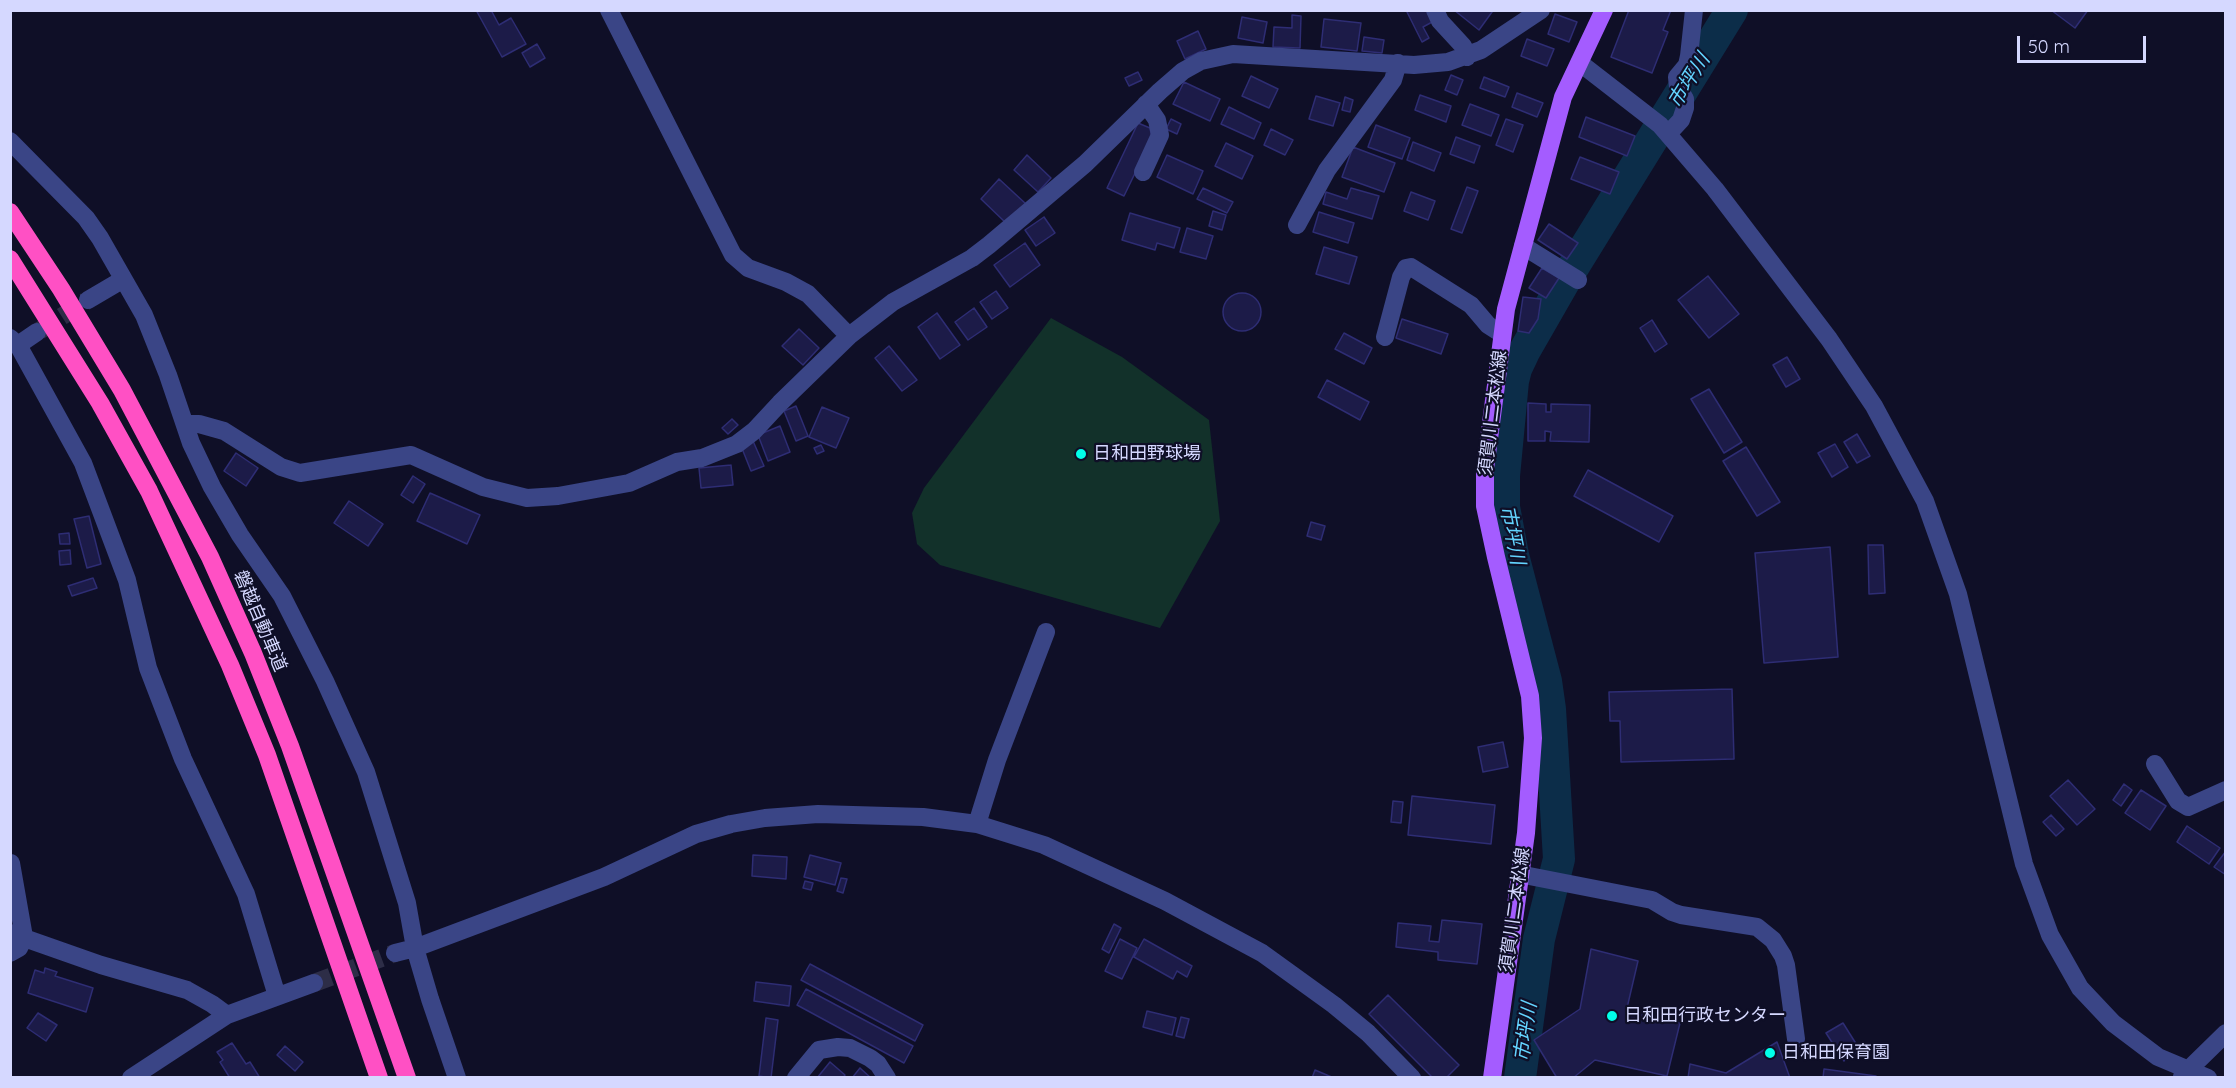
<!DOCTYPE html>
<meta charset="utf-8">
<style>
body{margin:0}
#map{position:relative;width:2236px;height:1088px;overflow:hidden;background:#0f0f27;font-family:Quicksand,sans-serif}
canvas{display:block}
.frame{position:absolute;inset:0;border:12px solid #d5d8ff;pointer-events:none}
.scale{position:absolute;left:2017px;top:36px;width:129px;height:27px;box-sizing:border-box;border:3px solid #d5d8ff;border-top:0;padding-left:8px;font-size:18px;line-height:21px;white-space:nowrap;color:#d5d8ff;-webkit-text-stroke:4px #0f0f27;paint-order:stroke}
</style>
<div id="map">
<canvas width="2236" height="1088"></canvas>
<div class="frame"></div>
<div class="scale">50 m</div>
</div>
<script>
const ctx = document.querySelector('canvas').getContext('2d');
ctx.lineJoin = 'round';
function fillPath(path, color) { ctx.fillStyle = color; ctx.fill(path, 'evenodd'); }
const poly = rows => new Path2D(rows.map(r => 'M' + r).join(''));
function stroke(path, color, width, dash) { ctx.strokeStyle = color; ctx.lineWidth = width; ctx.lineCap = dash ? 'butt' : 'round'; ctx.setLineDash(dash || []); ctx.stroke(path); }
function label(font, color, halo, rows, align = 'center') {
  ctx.font = font + ' Quicksand,"Noto Sans JP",sans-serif'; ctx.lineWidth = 4.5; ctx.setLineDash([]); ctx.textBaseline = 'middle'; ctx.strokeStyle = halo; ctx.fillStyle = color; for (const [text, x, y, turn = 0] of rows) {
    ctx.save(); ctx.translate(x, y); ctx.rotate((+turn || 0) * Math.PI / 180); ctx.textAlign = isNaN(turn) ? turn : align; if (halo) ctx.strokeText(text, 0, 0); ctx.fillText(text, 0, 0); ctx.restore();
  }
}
fillPath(poly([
 [1051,318,1122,357,1209,420,1220,521,1160,628,940,565,917,544,912,513,924,488]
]), '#12312a');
stroke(poly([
 [1520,1078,1539,939,1559,859,1550,709,1546,681,1513,555,1504,507,1504,476,1513,381,1516,369,1525,350,1564,282,1732,10]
]), '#0c2d49', 32);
const building = poly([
 [476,10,491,10,499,25,511,18,526,44,502,57,476,10],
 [1406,10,1428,10,1434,21,1423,27,1429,38,1422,42,1406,10],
 [1454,10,1490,10,1492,12,1479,30,1454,10],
 [1629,10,1671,10,1663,30,1668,32,1652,73,1611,57,1629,10],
 [2051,10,2088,10,2075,28,2051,10],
 [1555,14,1577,22,1569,42,1548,34,1555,14],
 [1292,15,1301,16,1300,48,1273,47,1274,27,1292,28,1292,15],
 [1242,17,1267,22,1263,43,1238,38,1242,17],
 [1324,19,1361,23,1357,51,1321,47,1324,19],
 [1198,31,1206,49,1185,59,1177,41,1198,31],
 [1364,37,1384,40,1382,53,1362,51,1364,37],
 [1527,39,1554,49,1547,66,1521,56,1527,39],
 [537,44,545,58,530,67,522,53,537,44],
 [1138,72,1142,80,1129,86,1125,78,1138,72],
 [1451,75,1463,80,1457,95,1445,90,1451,75],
 [1251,76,1278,89,1269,108,1242,96,1251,76],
 [1484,77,1509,87,1505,97,1480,88,1484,77],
 [1184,82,1220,99,1210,121,1173,104,1184,82],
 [1517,93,1543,103,1537,117,1512,107,1517,93],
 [1420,95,1451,106,1446,122,1415,110,1420,95],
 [1316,96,1340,103,1333,126,1309,119,1316,96],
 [1345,97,1353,100,1350,112,1342,110,1345,97],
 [1470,104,1499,115,1491,136,1462,125,1470,104],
 [1229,107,1261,123,1254,139,1221,124,1229,107],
 [1586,117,1635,136,1627,156,1579,137,1586,117],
 [1171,119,1181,124,1177,134,1166,129,1171,119],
 [1506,119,1523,125,1513,152,1496,145,1506,119],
 [1138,123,1150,128,1152,138,1124,196,1107,188,1138,123],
 [1376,125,1410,138,1402,159,1368,147,1376,125],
 [1271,129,1293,140,1285,155,1264,145,1271,129],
 [1456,137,1480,146,1474,163,1450,154,1456,137],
 [1413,142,1441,153,1434,171,1407,160,1413,142],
 [1226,143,1253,156,1242,179,1215,166,1226,143],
 [1353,147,1395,163,1384,192,1342,177,1353,147],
 [1027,155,1051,178,1038,192,1014,170,1027,155],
 [1167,155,1203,171,1193,194,1157,177,1167,155],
 [1580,157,1619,172,1610,194,1571,179,1580,157],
 [999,179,1026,204,1007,224,981,199,999,179],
 [1467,187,1478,191,1462,233,1451,229,1467,187],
 [1203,188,1233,202,1227,213,1197,199,1203,188],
 [1351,188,1379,196,1372,219,1323,204,1326,192,1347,199,1351,188],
 [1411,192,1435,201,1428,220,1404,211,1411,192],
 [1213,211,1226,215,1222,230,1209,226,1213,211],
 [1319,212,1354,223,1348,243,1313,232,1319,212],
 [1130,213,1180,228,1174,248,1157,243,1155,250,1122,240,1130,213],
 [1044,217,1055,233,1036,246,1025,230,1044,217],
 [1549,224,1578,243,1567,259,1538,240,1549,224],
 [1187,228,1213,236,1206,259,1180,252,1187,228],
 [1025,243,1040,265,1010,287,994,265,1025,243],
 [1324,247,1357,257,1349,284,1316,274,1324,247],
 [1542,268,1559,278,1546,298,1529,288,1542,268],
 [1708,276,1739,314,1709,338,1678,300,1708,276],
 [996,291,1008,308,992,319,980,302,996,291],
 '1223 312a19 19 0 1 1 38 0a19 19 0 1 1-38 0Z',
 [1523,297,1541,299,1538,319,1529,333,1518,331,1523,297],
 [974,308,987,327,968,340,955,322,974,308],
 [937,313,960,345,940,359,918,327,937,313],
 [1402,319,1448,334,1441,354,1396,338,1402,319],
 [1652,320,1667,344,1655,352,1640,328,1652,320],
 [799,329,819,348,803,365,782,346,799,329],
 [1344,333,1372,348,1364,364,1335,349,1344,333],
 [889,346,917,380,902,391,875,358,889,346],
 [1787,357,1800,379,1786,387,1773,365,1787,357],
 [1327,380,1369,402,1360,420,1318,397,1327,380],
 [1709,389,1742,442,1724,453,1691,399,1709,389],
 [1528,403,1546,404,1546,412,1551,412,1551,404,1590,405,1589,442,1550,441,1551,432,1545,431,1545,441,1528,441,1528,403],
 [796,406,808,436,796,441,784,411,796,406],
 [822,407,849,418,836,448,809,437,822,407],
 [732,419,738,425,728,434,722,428,732,419],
 [780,426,790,452,768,461,758,435,780,426],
 [1857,434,1870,456,1857,463,1844,442,1857,434],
 [753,441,764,466,751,471,741,446,753,441],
 [1835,444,1848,467,1832,477,1818,453,1835,444],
 [821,445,824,451,817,454,814,448,821,445],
 [1746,447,1780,502,1757,516,1723,461,1746,447],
 [236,453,258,468,246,486,224,471,236,453],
 [731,465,733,485,701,488,699,468,731,465],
 [1588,470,1673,516,1659,542,1574,496,1588,470],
 [413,476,425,484,413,503,401,495,413,476],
 [430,493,480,515,467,544,417,521,430,493],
 [349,501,383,524,368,546,334,523,349,501],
 [89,516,101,564,87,568,74,519,89,516],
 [1311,522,1325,526,1321,540,1307,536,1311,522],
 [69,533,70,544,60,544,59,534,69,533],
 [1868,545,1883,545,1885,593,1869,594,1868,545],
 [1830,547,1838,657,1764,663,1755,553,1830,547],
 [70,550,71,564,60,565,59,551,70,550],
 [93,578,97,588,72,596,68,586,93,578],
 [1732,689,1734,759,1621,762,1620,721,1610,721,1609,692,1732,689],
 [1503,742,1508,767,1483,772,1478,747,1503,742],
 [2068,780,2095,809,2077,825,2050,796,2068,780],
 [2124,784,2132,790,2121,806,2113,800,2124,784],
 [2141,790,2166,806,2150,830,2125,813,2141,790],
 [1412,796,1495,805,1491,844,1408,835,1412,796],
 [1393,801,1403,802,1401,823,1391,822,1393,801],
 [2051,815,2064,829,2056,836,2043,822,2051,815],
 [2187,826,2220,848,2209,864,2177,842,2187,826],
 [2226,851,2226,875,2214,867,2226,851],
 [753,855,787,857,786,879,752,876,753,855],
 [810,855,841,863,835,885,804,877,810,855],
 [841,878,847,879,843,893,837,891,841,878],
 [805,881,813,883,811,890,803,888,805,881],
 [1442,920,1482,924,1477,964,1438,960,1438,952,1396,947,1398,923,1431,926,1429,941,1439,942,1442,920],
 [1114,924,1121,928,1109,953,1102,949,1114,924],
 [1120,939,1137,948,1122,979,1105,971,1120,939],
 [1144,939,1192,966,1187,977,1177,971,1173,979,1134,957,1144,939],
 [1591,949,1638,961,1627,1008,1680,1023,1667,1076,1595,1060,1573,1078,1557,1078,1534,1040,1580,1009,1591,949],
 [810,964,923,1025,915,1041,801,980,810,964],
 [45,968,57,972,55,976,93,988,86,1012,28,993,35,970,44,973,45,968],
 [756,982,791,986,789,1006,754,1001,756,982],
 [806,989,913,1046,904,1063,797,1005,806,989],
 [1388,995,1459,1065,1446,1078,1433,1078,1369,1014,1388,995],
 [1147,1011,1176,1018,1172,1035,1143,1027,1147,1011],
 [38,1013,57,1025,46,1041,27,1028,38,1013],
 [1181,1017,1189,1019,1184,1038,1176,1036,1181,1017],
 [766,1018,778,1020,771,1078,759,1076,766,1018],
 [1843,1023,1860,1050,1844,1061,1826,1033,1843,1023],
 [1777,1042,1790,1078,1688,1078,1690,1064,1726,1073,1777,1042],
 [232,1043,246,1064,250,1062,260,1078,230,1078,220,1062,223,1060,217,1052,232,1043],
 [285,1046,303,1062,295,1071,277,1055,285,1046],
 [830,1062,845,1075,843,1078,817,1078,830,1062],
 [860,1068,871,1078,852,1078,860,1068],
 [1824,1069,1876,1076,1876,1078,1823,1078,1824,1069],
 [1315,1070,1334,1078,1312,1078,1315,1070]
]);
fillPath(building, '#1c1b48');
stroke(building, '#2e2d74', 1.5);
stroke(poly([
 [39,331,86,301],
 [314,983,395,953]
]), '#2d2d47', 18, [18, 9]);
stroke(poly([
 [609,10,733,255,748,268,786,282,808,294,849,336],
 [1435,10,1440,21,1463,46,1467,57],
 [1580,63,1660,125,1715,189,1829,339,1874,406,1925,501,1958,594,2024,864,2050,935,2080,988,2113,1023,2158,1057,2208,1078],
 [1668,134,1681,120,1685,108,1685,99,1678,87,1677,77,1687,65,1689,56,1694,10],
 [10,141,86,218,100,238,144,315,168,375,191,443,212,487,240,535,282,596,325,681,366,772,407,903,415,948,430,999,457,1078],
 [1143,172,1160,135,1157,120,1146,104],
 [1297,225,1327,170,1393,80,1398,63],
 [1523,246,1578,280],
 [88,300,122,280],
 [1385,337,1401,277,1406,268,1411,267,1471,305,1488,325,1502,334],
 [10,338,18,345,83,463,127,580,148,668,183,759,246,894,277,996],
 [18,345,37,332],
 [185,424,199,424,224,431,281,467,300,473,411,455,483,487,527,498,558,496,629,483,677,462,702,458,737,444,754,431,780,403,849,336,893,302,972,258,989,245,1085,164,1160,91,1183,71,1201,61,1233,54,1414,65,1448,62,1481,50,1541,10],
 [2155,764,2178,801,2188,807,2226,790],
 [977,824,997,760,1046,632],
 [1519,874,1652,900,1672,912,1681,915,1757,927,1773,940,1783,956,1786,965,1796,1039],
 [10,933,101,965,187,990,212,1004,227,1015],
 [10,953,19,948,24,937,11,863],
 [395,953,415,948,604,877,696,834,731,824,765,818,818,814,923,817,977,824,1044,845,1165,901,1262,953,1334,1005,1368,1033,1412,1078],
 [2182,1076,2226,1033],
 [131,1078,227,1015,314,983],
 [796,1078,819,1050,838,1047,850,1048,870,1058,878,1064,887,1078]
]), '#3a4586', 18);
stroke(poly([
 [1492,1078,1526,833,1533,738,1530,696,1496,557,1485,506,1485,469,1506,309,1563,97,1604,10]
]), '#a45cff', 18);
stroke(poly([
 [10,212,61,289,122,390,210,557,253,653,290,746,407,1078],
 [10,259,100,403,149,491,230,665,267,755,379,1078]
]), '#ff50c4', 18);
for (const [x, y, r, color] of [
 [1081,454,6,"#01ffe9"],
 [1612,1016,6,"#01ffe9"],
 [1770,1053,6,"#01ffe9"]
]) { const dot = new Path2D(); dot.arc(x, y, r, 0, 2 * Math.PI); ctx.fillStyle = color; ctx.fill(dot); stroke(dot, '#0f0f27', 2); }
label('18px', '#d5d8ff', '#0f0f27', [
 ["須賀川二本松線",1493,413,-83],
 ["磐越自動車道",260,621,67],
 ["須賀川二本松線",1515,910,-82]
]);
label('18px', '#d5d8ff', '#0f0f27', [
 ["日和田野球場",1093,454],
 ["日和田行政センター",1624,1016],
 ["日和田保育園",1782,1053]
], 'left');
label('italic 20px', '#63d4ff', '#0f0f27', [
 ["市坪川",1689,81,-58],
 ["市坪川",1512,535,79],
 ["市坪川",1526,1032,-82]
]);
</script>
